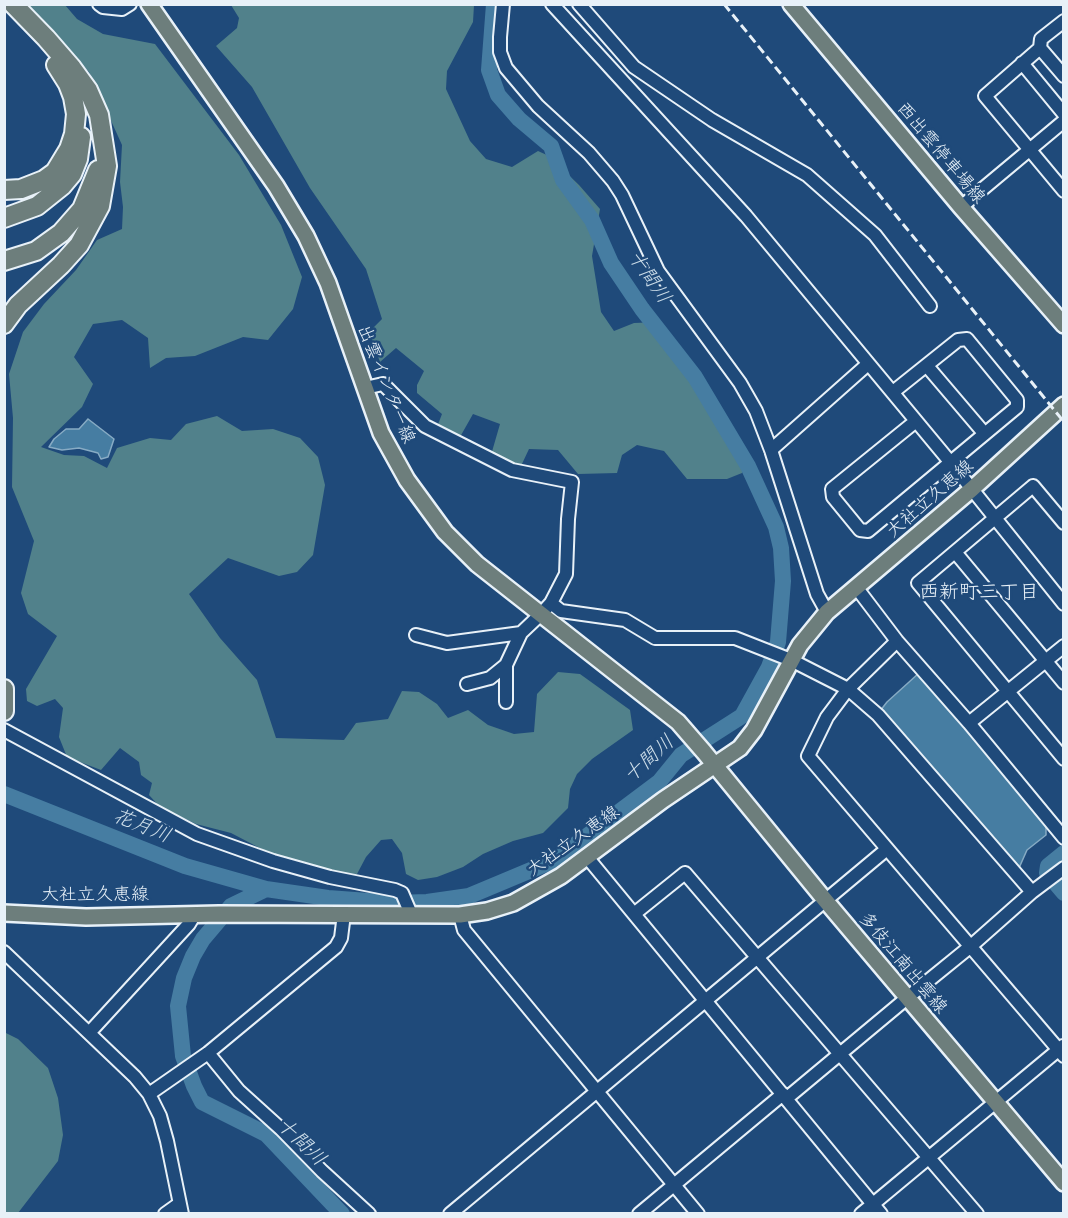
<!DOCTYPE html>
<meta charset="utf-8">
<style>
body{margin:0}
#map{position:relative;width:1068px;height:1218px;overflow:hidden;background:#1f4a7a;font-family:"Comic Neue",sans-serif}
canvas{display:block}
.frame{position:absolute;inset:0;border:6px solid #e8f1f8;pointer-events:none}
</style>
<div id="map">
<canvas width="1068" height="1218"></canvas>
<div class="frame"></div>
</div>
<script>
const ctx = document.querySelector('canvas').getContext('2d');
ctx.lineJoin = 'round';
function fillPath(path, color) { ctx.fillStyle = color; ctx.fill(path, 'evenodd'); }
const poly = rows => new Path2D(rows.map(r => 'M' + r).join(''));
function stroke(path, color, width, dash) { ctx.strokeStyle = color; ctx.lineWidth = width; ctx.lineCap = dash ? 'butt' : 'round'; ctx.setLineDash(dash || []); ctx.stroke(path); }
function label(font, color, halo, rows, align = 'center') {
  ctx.font = font + ' "Comic Neue","Klee One",sans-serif'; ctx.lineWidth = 5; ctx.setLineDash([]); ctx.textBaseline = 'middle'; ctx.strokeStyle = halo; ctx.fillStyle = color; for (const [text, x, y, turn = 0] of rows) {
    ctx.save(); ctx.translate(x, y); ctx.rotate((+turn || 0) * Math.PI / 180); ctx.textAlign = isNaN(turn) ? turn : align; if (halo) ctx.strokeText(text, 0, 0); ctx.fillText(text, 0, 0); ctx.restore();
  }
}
fillPath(poly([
 [21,5,65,5,77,19,103,34,155,44,239,155,281,225,302,277,293,309,268,340,243,337,195,356,166,358,150,368,148,338,122,320,93,324,74,357,93,384,82,407,41,447,64,455,84,456,107,468,117,448,150,438,171,440,186,424,217,416,242,431,273,429,300,438,318,457,325,485,313,555,297,572,279,576,228,558,189,594,220,638,257,680,276,738,344,740,356,723,388,719,402,691,419,692,437,704,448,718,468,710,488,725,514,734,534,732,537,694,558,672,580,674,630,710,633,730,592,759,577,774,570,789,568,808,543,833,513,841,483,854,463,867,437,877,418,880,406,874,402,853,392,839,381,840,366,857,357,874,341,873,277,857,231,833,196,824,159,806,149,795,152,783,141,775,139,762,120,748,101,770,67,757,59,737,63,708,55,699,37,706,27,701,26,689,57,636,28,614,21,593,34,541,12,487,13,418,9,374,23,332,44,304,76,270,97,240,122,229,123,207,120,182,122,145,89,72],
 [231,5,474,5,473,22,447,71,446,89,470,141,486,159,512,167,538,151,549,156,579,185,600,209,592,256,601,312,614,331,634,323,659,322,703,377,749,457,742,473,727,479,687,479,664,451,637,445,622,455,617,473,578,474,558,450,529,449,521,466,491,455,500,424,473,414,460,437,437,427,442,414,417,393,417,385,424,371,396,348,380,362,369,332,382,319,366,269,310,188,252,87,216,46,237,28,239,18],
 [4,1032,18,1039,48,1068,58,1098,63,1135,58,1161,18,1213,5,1213]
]), '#51818b');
const water = poly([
 [88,419,114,439,108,457,101,459,98,453,79,448,62,450,49,447,54,439,66,429,79,429,88,419],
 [919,673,1046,824,1046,835,1027,850,1019,868,880,711,887,702,919,673]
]);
fillPath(water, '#467da2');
stroke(water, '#87abc4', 1.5);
stroke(poly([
 [4,794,185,866,266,889,328,898,395,903,427,902,469,896,555,860,659,782,681,755,742,716,769,667,778,642,783,581,781,548,776,527,748,466,695,377,642,309,611,263,592,220,563,180,551,146,519,119,498,95,489,70,494,4],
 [1064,853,1048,866,1047,873,1064,893],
 [266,889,231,906,203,939,193,956,184,978,178,1006,183,1056,194,1086,202,1102,266,1134,342,1214]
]), '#467da2', 16);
const minor = poly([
 [99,4,103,7,122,9,130,4],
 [503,4,500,37,500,52,506,68,538,106,589,153,613,181,622,195,658,271,740,383,756,411,771,450,817,594,827,612],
 [552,4,746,216,951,463,1064,604],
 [579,4,634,67,712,120,807,175,875,235,930,306],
 [1064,21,1041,39,1040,48,985,96,1064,191],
 [1040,48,1064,76],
 [1022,63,1064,114],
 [961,207,1064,121],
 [927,366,984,433],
 [365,388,383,384,425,426,512,470,572,482,568,519,566,574,551,603,541,614,521,633,447,643,416,635],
 [893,392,958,340,967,339,1017,400,1017,407,868,531,860,530,833,497,832,489,916,421],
 [771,450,868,364],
 [1064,523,1033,486,918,583,1064,759],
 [955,552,1064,683],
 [856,587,897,641,969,723,1064,838],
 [551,603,561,611,625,620,655,638,735,638,791,660,848,689,878,715,1032,892],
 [897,641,848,689,827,717,808,756,1064,1056],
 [467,684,490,678,506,665],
 [506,702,506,665,521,633],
 [969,723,1064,646],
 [4,730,197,834,273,861,330,877,395,890,402,893,411,914],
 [587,857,881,1214],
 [634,914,685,873,977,1214],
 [460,915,464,930,698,1214],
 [4,952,135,1077,149,1094,160,1116,167,1141,182,1214],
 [89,1033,189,924,195,914],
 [208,1053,239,1091,281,1129,322,1171,369,1214],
 [149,1094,208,1053,336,947,341,938,344,914],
 [787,1098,907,998,971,946,1032,892,1064,868],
 [165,1214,179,1204],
 [450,1214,887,849],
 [639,1214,783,1094],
 [861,1214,1063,1046]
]);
const major = poly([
 [149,4,276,186,306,236,328,283,381,433,407,480,445,532,477,564,678,722,704,752,825,900,1064,1183],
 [791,4,961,207,1064,325],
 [4,913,86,917,219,914,460,915,487,911,513,903,561,876,663,800,740,748,754,730,800,645,827,612,972,489,1064,405]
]);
const highway = poly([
 [4,190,21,189,44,180,55,172,69,149,74,134,76,114,73,97,68,84,56,65],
 [4,218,37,206,62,186,72,174,78,159,81,137],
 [4,261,36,251,61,233,82,209,98,170],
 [4,324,18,305,61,265,79,245,100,206,107,166,99,115,88,90,72,68,46,38,13,4],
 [4,689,4,711]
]);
stroke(minor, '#e8f1f8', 16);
stroke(major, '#e8f1f8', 20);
stroke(highway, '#e8f1f8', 22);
stroke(minor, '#1f4a7a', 12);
stroke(major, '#6d7e7c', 15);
stroke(highway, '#6d7e7c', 18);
stroke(poly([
 [724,4,1064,422]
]), '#e8f1f8', 3, [9, 4.5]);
label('18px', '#e8f1f8', '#1f4a7a', [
 ["西出雲停車場線",941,153,50],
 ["出雲インター線",386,384,68],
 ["大社立久恵線",930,499,-41],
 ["大社立久恵線",573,841,-35],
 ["大社立久恵線",95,895],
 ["多伎江南出雲線",903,963,50]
]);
label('italic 20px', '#d0e0eb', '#1f4a7a', [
 ["十間川",649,277,55],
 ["十間川",649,759,-42],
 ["花月川",142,826,22],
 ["十間川",301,1142,44]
]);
label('20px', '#e8f1f8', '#1f4a7a', [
 ["西新町三丁目",979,592]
]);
</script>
